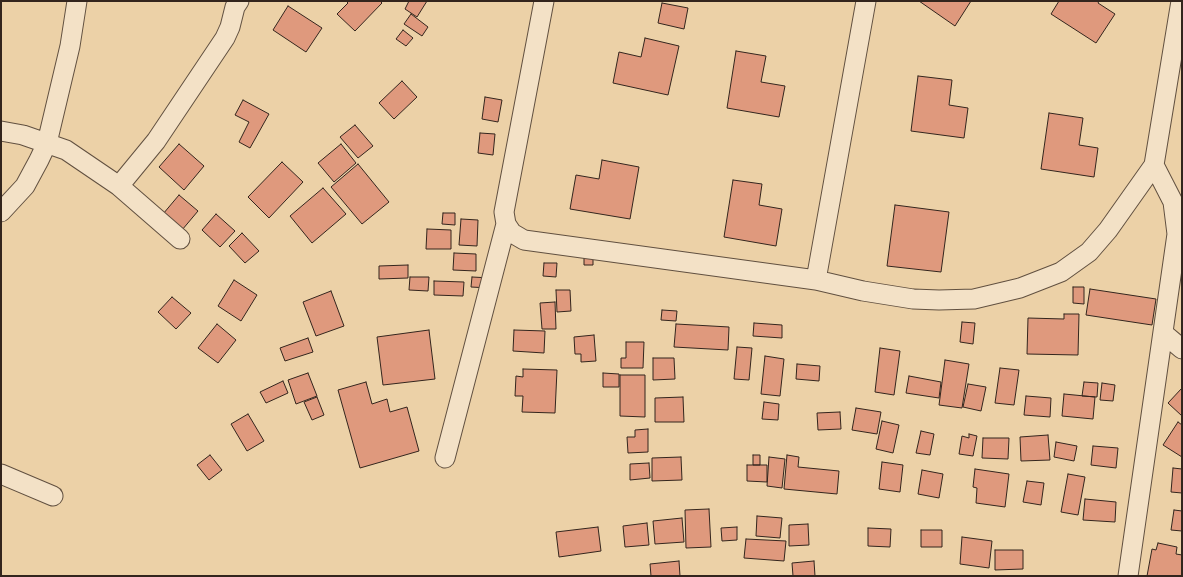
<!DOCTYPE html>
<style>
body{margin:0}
#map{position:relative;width:1183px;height:577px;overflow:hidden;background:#ecd1a7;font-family:"IM FELL French Canon",serif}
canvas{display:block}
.frame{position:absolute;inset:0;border:2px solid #33251d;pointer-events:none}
</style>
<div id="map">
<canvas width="1183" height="577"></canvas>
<div class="frame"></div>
</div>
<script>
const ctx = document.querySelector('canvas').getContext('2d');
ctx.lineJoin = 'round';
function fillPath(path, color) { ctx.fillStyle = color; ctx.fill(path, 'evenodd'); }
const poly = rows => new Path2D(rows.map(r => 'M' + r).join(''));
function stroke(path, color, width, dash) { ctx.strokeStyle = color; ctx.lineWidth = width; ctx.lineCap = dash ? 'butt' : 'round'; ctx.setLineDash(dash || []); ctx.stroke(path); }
const building = poly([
 [346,1,380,1,382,3,355,31,337,14,348,3,346,1],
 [409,1,427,1,417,17,405,9,409,1],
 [919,1,971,1,955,26,919,1],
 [1059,1,1099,1,1098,3,1115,14,1096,43,1051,14,1059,1],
 [662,3,688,8,684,29,658,23,662,3],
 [288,6,322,28,306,52,273,30,288,6],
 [411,14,428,27,422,36,404,24,411,14],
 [403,30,413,38,406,46,396,39,403,30],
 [645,38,679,46,668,95,613,83,619,52,641,57,645,38],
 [736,51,766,56,761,82,785,86,779,117,727,108,736,51],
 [918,76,952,80,949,105,968,108,964,138,911,131,918,76],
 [402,81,417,97,394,119,379,103,402,81],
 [485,97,502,100,498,122,482,119,485,97],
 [243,100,269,114,250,148,239,142,249,122,235,115,243,100],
 [1049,113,1083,118,1079,145,1098,148,1094,177,1041,169,1049,113],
 [355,125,373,146,358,158,340,137,355,125],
 [480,133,495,134,493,155,478,153,480,133],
 [179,144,204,166,184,190,159,167,179,144],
 [341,144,356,163,334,182,318,163,341,144],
 [602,160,639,167,630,219,570,209,576,175,599,179,602,160],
 [282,162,303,182,269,218,248,197,282,162],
 [358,164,389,202,362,224,331,187,358,164],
 [733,180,762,184,759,205,782,209,776,246,724,237,733,180],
 [323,188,346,214,312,243,290,216,323,188],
 [179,195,198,211,182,230,163,214,179,195],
 [895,205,949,212,941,272,887,266,895,205],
 [443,213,455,213,455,225,442,224,443,213],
 [216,214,235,231,220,247,202,230,216,214],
 [461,219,478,220,477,246,459,245,461,219],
 [427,229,451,230,451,249,426,249,427,229],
 [242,233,259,251,245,263,229,246,242,233],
 [454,253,476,254,476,271,453,270,454,253],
 [584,254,593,254,593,265,584,265,584,254],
 [544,263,557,263,556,277,543,276,544,263],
 [408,265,408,278,379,279,379,266,408,265],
 [410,277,429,277,428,291,409,290,410,277],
 [472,277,491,278,490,288,471,287,472,277],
 [234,280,257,295,241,321,218,306,234,280],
 [434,281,464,282,463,296,434,295,434,281],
 [1073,287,1084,287,1084,304,1073,303,1073,287],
 [1090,289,1156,299,1152,325,1086,315,1090,289],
 [556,290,570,290,571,311,557,312,556,290],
 [331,291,344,326,316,336,303,302,331,291],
 [172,297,191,313,176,329,158,312,172,297],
 [555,302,556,329,542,329,540,303,555,302],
 [662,310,677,311,676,321,661,320,662,310],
 [1064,314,1079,314,1078,355,1027,354,1028,318,1064,319,1064,314],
 [962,322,975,323,973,344,960,342,962,322],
 [754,323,782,325,782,338,753,336,754,323],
 [217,324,236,340,218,363,198,348,217,324],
 [676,324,729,327,728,350,674,347,676,324],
 [429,330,435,379,383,385,377,337,429,330],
 [514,330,545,331,544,353,513,351,514,330],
 [594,335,596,361,581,362,581,354,575,354,574,337,594,335],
 [308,338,313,352,285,361,280,348,308,338],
 [626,342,644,342,643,368,621,368,621,358,626,358,626,342],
 [737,347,752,348,749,380,734,379,737,347],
 [880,348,900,351,894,395,875,392,880,348],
 [765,356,784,359,780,396,761,394,765,356],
 [653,358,674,358,675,379,653,380,653,358],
 [945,360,969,364,962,408,939,405,945,360],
 [797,364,820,366,819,381,796,379,797,364],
 [1000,368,1019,370,1014,405,995,403,1000,368],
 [523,369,557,370,555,413,522,412,523,396,515,396,516,376,523,377,523,369],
 [308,373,317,396,296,404,288,380,308,373],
 [603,373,619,374,619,387,603,387,603,373],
 [620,375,645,375,645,417,620,416,620,375],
 [909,376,941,382,939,398,906,393,909,376],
 [283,381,288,393,266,403,260,392,283,381],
 [366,382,372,404,387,399,390,412,407,407,419,451,360,468,338,390,366,382],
 [1084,382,1098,383,1097,397,1082,396,1084,382],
 [1102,383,1115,385,1113,401,1100,400,1102,383],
 [968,384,986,387,981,411,963,407,968,384],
 [1182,388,1182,416,1168,403,1182,388],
 [1064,394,1095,397,1093,419,1062,416,1064,394],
 [1026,396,1051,398,1050,417,1024,415,1026,396],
 [317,397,324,415,312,420,304,402,317,397],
 [683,397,684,422,655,422,655,398,683,397],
 [764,402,779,404,778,420,762,419,764,402],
 [856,408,881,412,877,434,852,430,856,408],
 [840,412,841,429,818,430,817,413,840,412],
 [248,414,264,441,247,451,231,424,248,414],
 [882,421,899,425,893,453,876,449,882,421],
 [1178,422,1182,425,1182,457,1163,445,1178,422],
 [648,429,648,452,628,453,627,437,635,437,635,430,648,429],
 [921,431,934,434,930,455,916,453,921,431],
 [969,434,977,436,973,456,959,454,962,436,969,438,969,434],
 [1048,435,1050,460,1021,461,1020,437,1048,435],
 [983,438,1009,438,1008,459,982,458,983,438],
 [1056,442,1077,446,1074,461,1054,457,1056,442],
 [1093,446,1118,448,1116,468,1091,465,1093,446],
 [210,455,222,470,209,480,197,465,210,455],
 [753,455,760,455,760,465,753,465,753,455],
 [787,455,799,457,798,467,839,471,837,494,784,489,787,455],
 [681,457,682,480,652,481,652,458,681,457],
 [769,457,785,459,782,488,767,486,769,457],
 [882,462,903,465,900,492,879,489,882,462],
 [649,463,650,478,630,480,630,464,649,463],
 [747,465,767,465,767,482,747,481,747,465],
 [1173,468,1182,469,1182,493,1171,492,1173,468],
 [975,469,1009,474,1005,507,976,503,977,488,973,487,975,469],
 [922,470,943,474,939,498,918,494,922,470],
 [1068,474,1085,477,1078,515,1061,512,1068,474],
 [1027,481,1044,483,1041,505,1023,502,1027,481],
 [1085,499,1116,502,1115,522,1083,520,1085,499],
 [709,509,711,547,686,548,685,510,709,509],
 [1174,510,1182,511,1182,531,1171,530,1174,510],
 [757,516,782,518,780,538,756,536,757,516],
 [682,518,684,542,655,544,653,521,682,518],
 [647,523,649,545,625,547,623,526,647,523],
 [808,524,809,545,789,546,789,525,808,524],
 [598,527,601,551,559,557,556,532,598,527],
 [737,527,737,540,722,541,721,528,737,527],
 [868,528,891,529,890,547,868,546,868,528],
 [921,530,942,530,942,547,921,547,921,530],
 [962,537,992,541,989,568,960,564,962,537],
 [746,539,786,541,784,561,744,558,746,539],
 [1158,543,1177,547,1176,554,1182,555,1182,576,1147,576,1152,549,1156,550,1158,543],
 [995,550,1023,550,1023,569,995,570,995,550],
 [679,561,680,576,651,576,650,564,679,561],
 [814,561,815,576,793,576,792,563,814,561]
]);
fillPath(building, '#df997d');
stroke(building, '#33251d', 1);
const street = poly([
 [544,1,504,212,506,224,512,233,524,240,816,280,863,291,913,299,939,300,974,299,1020,288,1061,272,1089,252,1108,230,1154,165,1181,1],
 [1,131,23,135,66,150,119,186,180,239],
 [119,186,156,141,225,38,230,27,235,7,239,1],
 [1,212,25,186,39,160,47,143,70,46,77,1],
 [816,280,866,1],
 [1163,333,1182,349],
 [445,458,506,224],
 [1,474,53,496],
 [1128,576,1177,234,1173,202,1154,165]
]);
stroke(street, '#615040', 21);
stroke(street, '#f3e1c6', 19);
</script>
